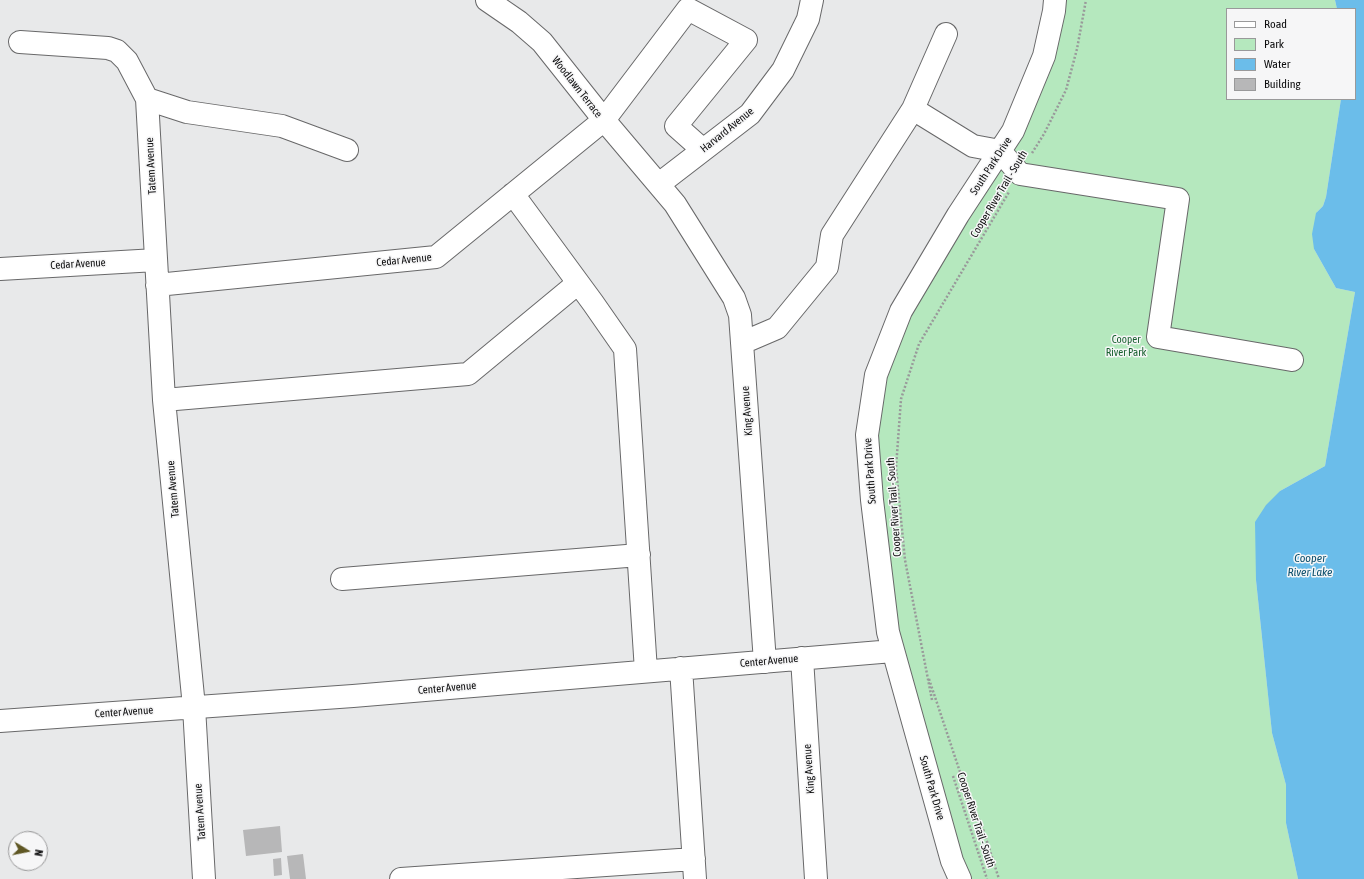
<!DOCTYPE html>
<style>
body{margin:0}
#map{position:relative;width:1364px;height:879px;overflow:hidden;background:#e8e9ea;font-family:"Asap Condensed",sans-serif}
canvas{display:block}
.legend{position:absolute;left:1226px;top:8px;width:130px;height:92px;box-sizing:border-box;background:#f6f6f7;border:1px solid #99999a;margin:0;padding:5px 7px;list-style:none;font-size:12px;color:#0d0d0e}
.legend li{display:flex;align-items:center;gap:8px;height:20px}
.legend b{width:20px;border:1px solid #99999a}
.north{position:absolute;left:8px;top:831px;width:40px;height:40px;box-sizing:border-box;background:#f6f6f7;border:1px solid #99999a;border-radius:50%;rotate:100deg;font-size:11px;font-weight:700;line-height:16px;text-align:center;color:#0d0d0e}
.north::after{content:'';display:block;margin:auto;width:14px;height:18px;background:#5f5724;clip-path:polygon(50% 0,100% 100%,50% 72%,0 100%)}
</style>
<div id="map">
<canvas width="1364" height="879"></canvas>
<ul class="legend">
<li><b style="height:5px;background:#fff"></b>Road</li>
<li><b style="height:11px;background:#b5e8be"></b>Park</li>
<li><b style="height:11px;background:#6bbdea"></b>Water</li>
<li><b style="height:11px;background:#b7b7b8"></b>Building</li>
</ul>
<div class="north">N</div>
</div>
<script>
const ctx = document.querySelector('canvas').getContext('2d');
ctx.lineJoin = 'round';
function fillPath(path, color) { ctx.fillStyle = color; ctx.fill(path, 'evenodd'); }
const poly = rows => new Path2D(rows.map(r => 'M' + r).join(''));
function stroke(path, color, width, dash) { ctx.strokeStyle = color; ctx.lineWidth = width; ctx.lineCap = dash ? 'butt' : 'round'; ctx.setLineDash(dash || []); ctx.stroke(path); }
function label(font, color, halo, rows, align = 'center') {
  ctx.font = font + ' "Asap Condensed",sans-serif'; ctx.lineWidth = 3; ctx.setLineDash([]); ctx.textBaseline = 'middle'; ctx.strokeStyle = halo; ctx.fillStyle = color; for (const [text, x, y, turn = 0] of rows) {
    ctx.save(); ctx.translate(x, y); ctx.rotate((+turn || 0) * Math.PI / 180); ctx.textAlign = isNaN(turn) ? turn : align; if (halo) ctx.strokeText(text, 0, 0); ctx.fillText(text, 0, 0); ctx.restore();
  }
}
fillPath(poly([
 [1055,0,1335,0,1337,9,1227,9,1227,99,1341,99,1326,197,1323,206,1317,212,1314,249,1336,288,1355,292,1325,466,1280,491,1256,580,1272,733,1286,785,1286,823,1298,879,960,879,888,632,872,500,876,375,1013,131]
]), '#b5e8be');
fillPath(poly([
 [1335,0,1364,0,1364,879,1298,879,1286,823,1286,785,1272,733,1256,580,1255,522,1266,505,1280,491,1325,466,1355,292,1336,288,1314,249,1312,234,1316,213,1323,206,1326,197,1341,99,1355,99,1355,9,1337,9]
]), '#6bbdea');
fillPath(poly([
 [280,826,282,852,246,856,243,830],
 [303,854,306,879,290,879,287,856],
 [281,858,282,875,274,876,273,859]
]), '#b7b7b8');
const minor = poly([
 [487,0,519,22,542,42,604,120,675,204,734,298,740,315,765,662],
 [946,34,913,109,973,146,1000,151,1020,174,1178,199,1158,337,1292,360],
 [20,42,108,48,117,51,127,61,147,99,187,112,282,126,347,150],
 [147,99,164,400,194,707,204,879],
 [659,184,750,114,783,70,808,19,812,0],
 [513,194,593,303,625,349,646,671],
 [0,269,156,260],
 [157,285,436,257,604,120,688,9,746,40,676,126,703,150],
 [742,343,777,328,827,267,832,235,913,109],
 [164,400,468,374,578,283],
 [342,579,639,555],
 [802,658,816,879],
 [681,668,695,879],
 [0,721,353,696,893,651],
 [401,879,694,859],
 [960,879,952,861,888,632,872,500,867,435,876,375,901,311,958,215,1013,131,1044,56,1054,11,1055,0]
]);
stroke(minor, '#686869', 24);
stroke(poly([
 [1032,153,1044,134,1066,90,1077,49,1086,0],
 [929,679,964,784,983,829,999,879],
 [932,700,905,560,896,468,901,399,919,344,1009,192],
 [953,776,987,879]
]), '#99999a', 2.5, [2, 2]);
stroke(minor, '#fff', 22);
label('11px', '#0d0d0e', '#f6f6f7', [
 ["Woodlawn Terrace",577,87,52],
 ["Harvard Avenue",727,130,-39],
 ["Tatem Avenue",151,166,-93],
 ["South Park Drive",991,166,-57],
 ["Cooper River Trail - South",999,194,-59],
 ["Cedar Avenue",404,260,-6],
 ["Cedar Avenue",78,264,-3],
 ["King Avenue",747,411,-94],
 ["South Park Drive",870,471,-94],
 ["Tatem Avenue",173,489,-95],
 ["Cooper River Trail - South",894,507,-94],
 ["Center Avenue",769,661,-5],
 ["Center Avenue",447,688,-5],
 ["Center Avenue",124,712,-4],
 ["King Avenue",809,769,-94],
 ["South Park Drive",932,788,74],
 ["Tatem Avenue",200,812,-94],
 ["Cooper River Trail - South",976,820,72]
]);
label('11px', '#175f2e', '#f6f6f7', [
 ["Cooper",1126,340],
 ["River Park",1126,353]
]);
label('italic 12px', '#0d506e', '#f6f6f7', [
 ["Cooper",1310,558],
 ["River Lake",1310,572]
]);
</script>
